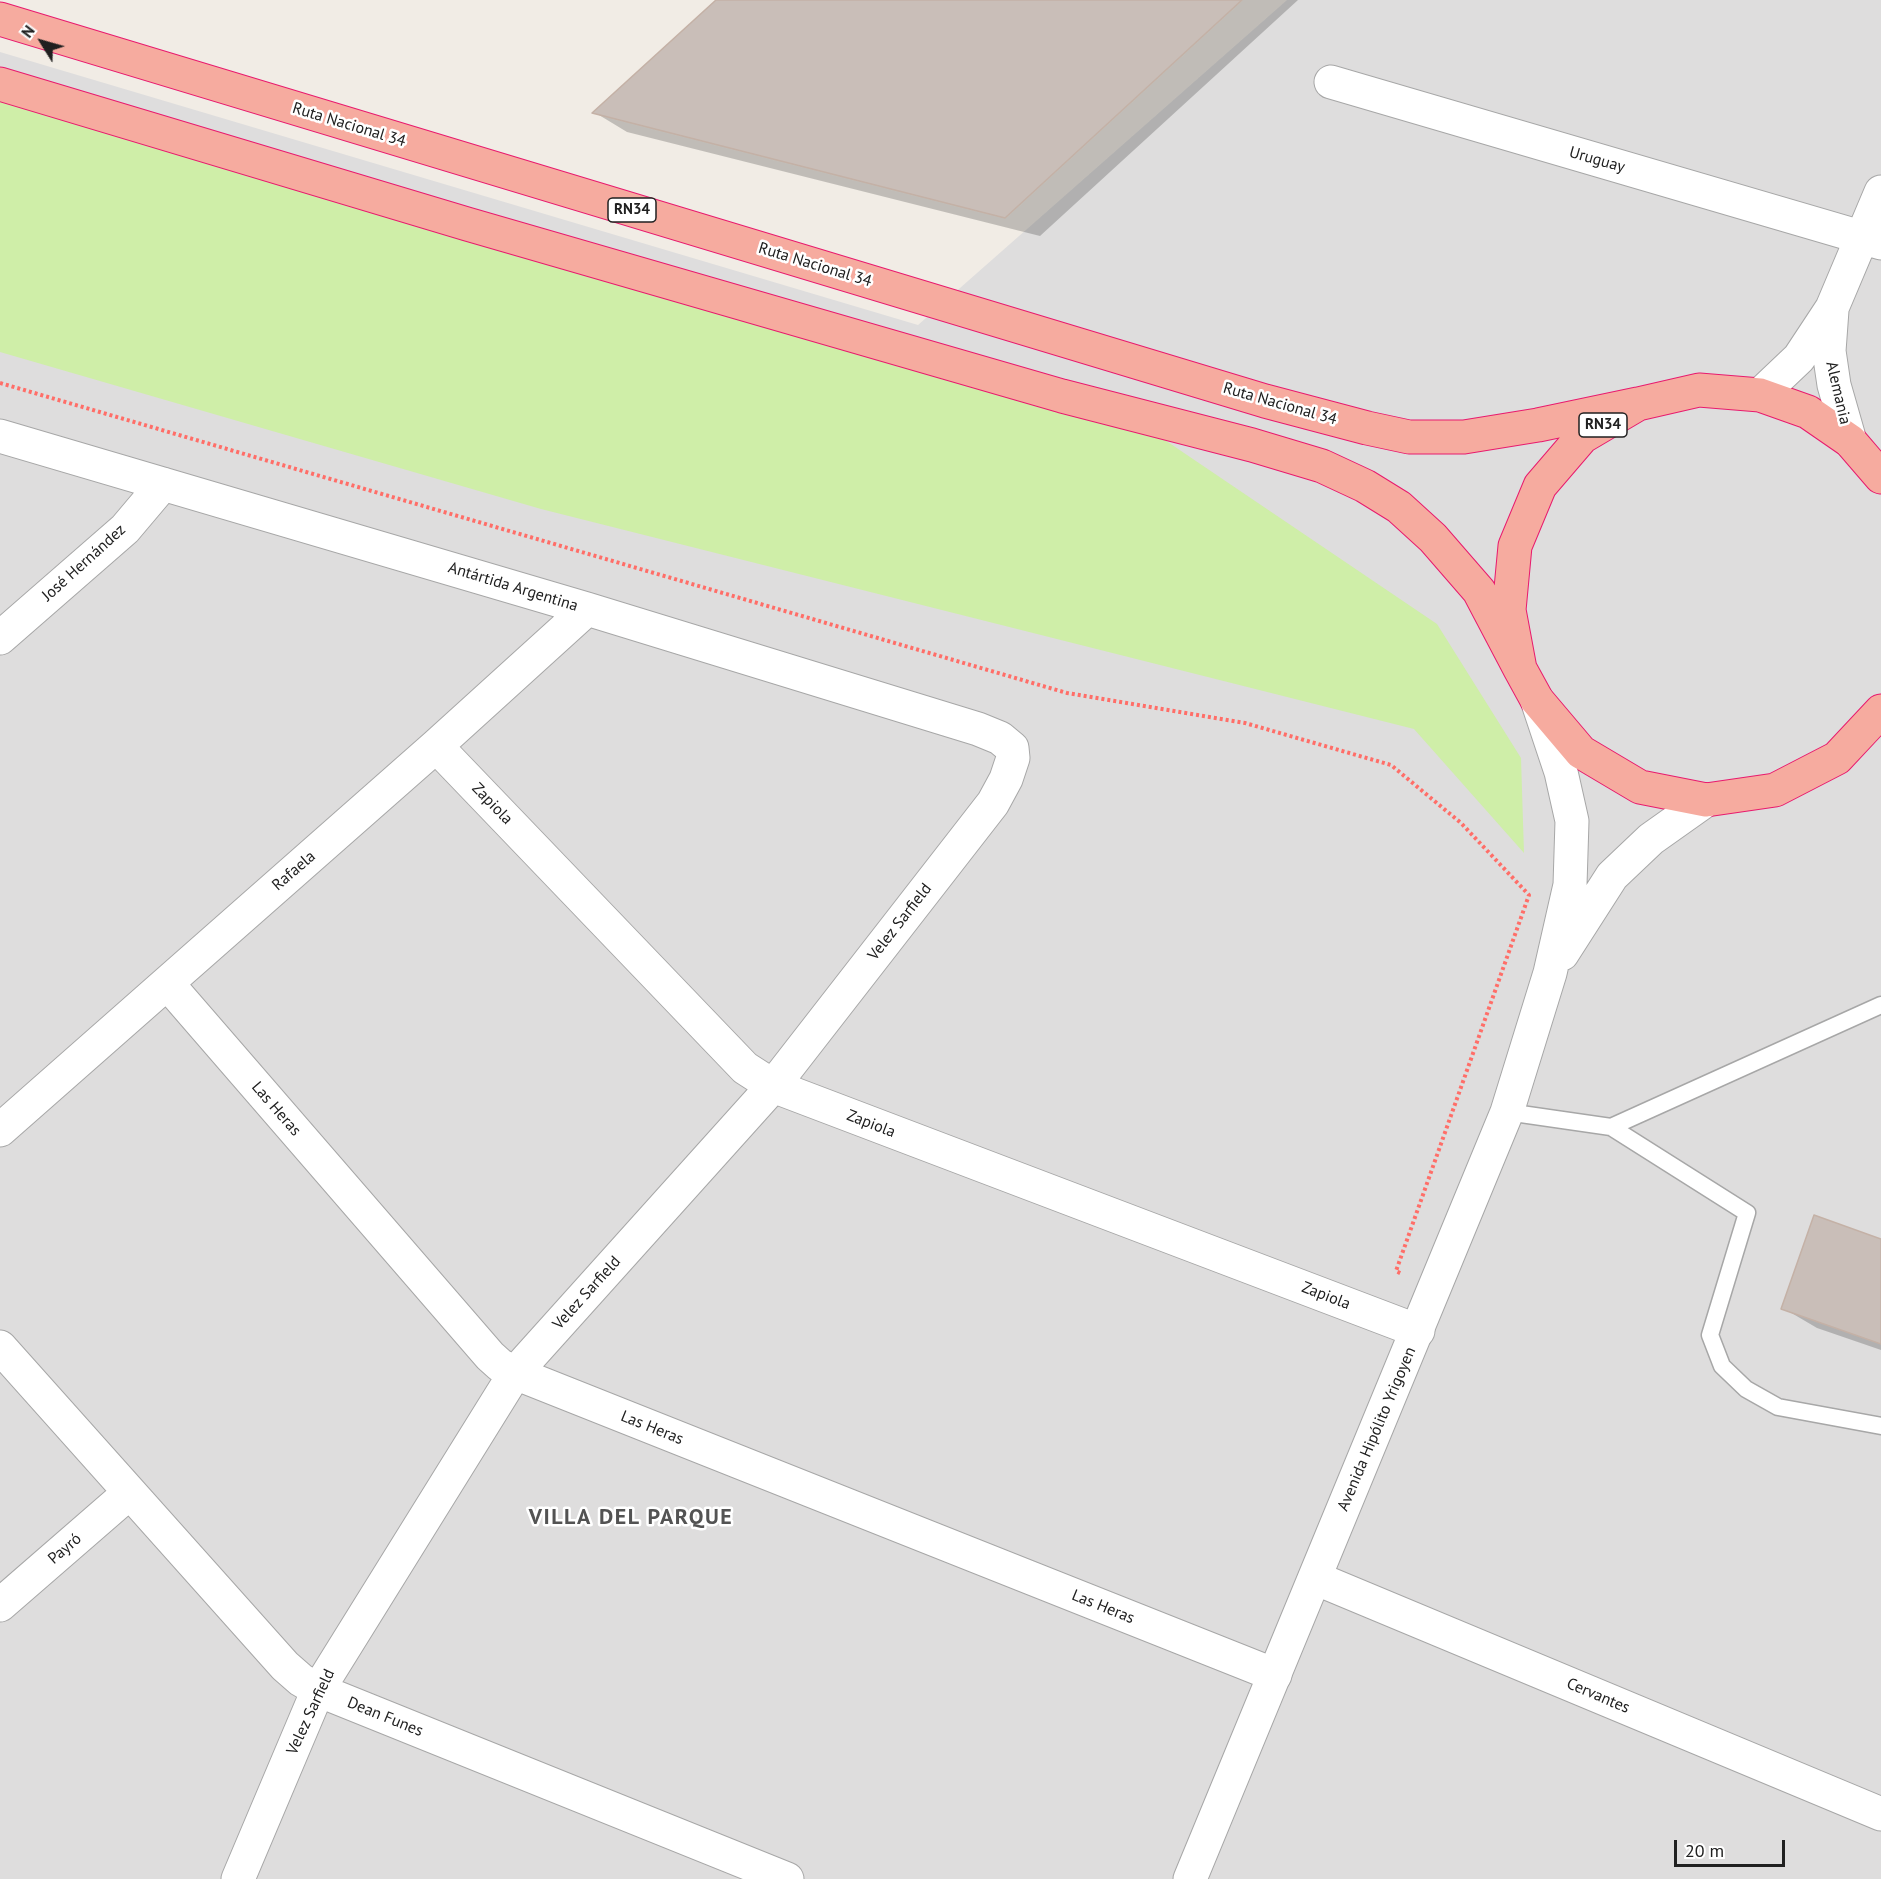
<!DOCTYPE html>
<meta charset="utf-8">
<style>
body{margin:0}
#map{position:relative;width:1881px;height:1879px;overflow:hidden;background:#f1ece5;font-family:"PT Sans",sans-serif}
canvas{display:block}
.north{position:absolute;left:12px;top:12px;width:60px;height:60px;-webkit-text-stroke:4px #fff;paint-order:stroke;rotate:307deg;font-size:16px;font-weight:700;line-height:24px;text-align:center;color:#202020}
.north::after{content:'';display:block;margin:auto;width:21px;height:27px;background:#202020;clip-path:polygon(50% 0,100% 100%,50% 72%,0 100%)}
.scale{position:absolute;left:1674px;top:1840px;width:111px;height:27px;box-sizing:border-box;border:3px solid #202020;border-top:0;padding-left:8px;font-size:18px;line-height:21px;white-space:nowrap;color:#202020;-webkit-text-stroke:4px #fff;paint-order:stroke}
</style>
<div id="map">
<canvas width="1881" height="1879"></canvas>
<div class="north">N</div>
<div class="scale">20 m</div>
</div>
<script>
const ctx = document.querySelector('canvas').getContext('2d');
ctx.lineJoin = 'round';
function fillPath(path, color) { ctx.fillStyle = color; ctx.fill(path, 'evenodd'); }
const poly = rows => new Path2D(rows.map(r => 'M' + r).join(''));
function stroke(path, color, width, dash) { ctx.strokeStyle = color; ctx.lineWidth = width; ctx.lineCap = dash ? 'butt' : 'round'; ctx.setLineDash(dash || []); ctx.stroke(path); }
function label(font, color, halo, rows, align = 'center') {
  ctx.font = font + ' "PT Sans",sans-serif'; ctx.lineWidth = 5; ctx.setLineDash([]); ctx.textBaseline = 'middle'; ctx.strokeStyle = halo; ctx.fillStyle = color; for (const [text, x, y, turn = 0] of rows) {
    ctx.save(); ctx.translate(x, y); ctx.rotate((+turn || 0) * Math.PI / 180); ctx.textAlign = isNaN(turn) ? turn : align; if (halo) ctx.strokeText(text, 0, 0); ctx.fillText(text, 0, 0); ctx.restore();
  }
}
fillPath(poly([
 [1287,0,1881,0,1881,1879,0,1879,0,52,918,325]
]), '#dedddd');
fillPath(poly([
 [0,88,1153,432,1437,624,1521,758,1524,853,1414,729,541,509,0,352]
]), '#cfeea8');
fillPath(poly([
 [718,0,1298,0,1040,236,627,132,594,112],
 [1881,1240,1881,1350,1817,1328,1783,1308]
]), '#0003');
const building = poly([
 [716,0,1242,0,1005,218,592,113,716,0],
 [1814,1215,1881,1239,1881,1344,1781,1309,1814,1215]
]);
fillPath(building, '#c9beb8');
stroke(building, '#c4b1a6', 1.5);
const service = poly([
 [1507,1112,1611,1127,1881,1005],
 [1611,1127,1747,1213,1710,1335,1722,1366,1746,1389,1778,1407,1881,1426]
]);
const minor = poly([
 [1331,82,1881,243],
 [1832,310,1829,351,1834,385,1850,441],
 [1760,395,1799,358,1832,308,1881,192],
 [0,436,587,609,978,729,1000,738,1012,748,1013,758,1006,779,993,803,773,1086,515,1373,318,1690,238,1879],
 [0,638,125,529,163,484],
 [436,746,745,1068,773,1086,1418,1331],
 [167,983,490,1356,500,1365,515,1373,1275,1675],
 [0,1130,436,746,587,609],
 [0,1347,285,1666,301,1680,318,1690,787,1879],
 [1315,1578,1881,1814],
 [0,1605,129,1493]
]);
const tertiary = poly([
 [1562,954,1612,876,1651,839,1706,800],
 [1190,1879,1507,1112,1550,973,1570,885,1572,821,1561,772,1537,700]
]);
const trunk = poly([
 [0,19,1265,401,1367,428,1409,437,1464,437,1538,425,1638,404],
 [0,84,467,224,1062,396,1252,445,1322,466,1365,486,1399,507,1433,538,1479,591,1520,669],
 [1881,477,1850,441,1808,412,1760,395,1699,390,1638,404,1582,437,1540,486,1515,546,1509,610,1520,669,1537,700,1581,752,1640,787,1706,800,1775,790,1837,758,1881,711]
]);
stroke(service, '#a7a7a7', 19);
stroke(minor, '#a7a7a7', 35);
stroke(tertiary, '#a7a7a7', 35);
stroke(trunk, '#e81a6e', 35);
stroke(poly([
 [0,383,1067,693,1245,723,1391,765,1461,823,1529,895,1396,1271,1402,1274]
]), '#ff6e68', 4, [3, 3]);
stroke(service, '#fff', 16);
stroke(minor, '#fff', 33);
stroke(tertiary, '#fff', 33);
stroke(trunk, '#f6ab9f', 33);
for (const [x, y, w] of [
 [632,210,48],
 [1603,425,48]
]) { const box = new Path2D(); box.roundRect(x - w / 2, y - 12, w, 24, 4.5); ctx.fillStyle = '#fff'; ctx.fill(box); stroke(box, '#202020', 1.5); }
label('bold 15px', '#202020', null, [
 ["RN34",632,210],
 ["RN34",1603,425]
]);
label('16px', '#202020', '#fff', [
 ["Ruta Nacional 34",349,125,17],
 ["Uruguay",1597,160,16],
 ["Ruta Nacional 34",815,265,17],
 ["Alemania",1838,393,77],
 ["Ruta Nacional 34",1280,404,16],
 ["José Hernández",84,563,-42],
 ["Antártida Argentina",513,587,17],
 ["Zapiola",492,804,46],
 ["Rafaela",294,871,-41],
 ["Velez Sarfield",900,922,-52],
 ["Las Heras",276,1109,49],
 ["Zapiola",871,1124,21],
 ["Velez Sarfield",587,1293,-48],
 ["Zapiola",1326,1296,21],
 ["Las Heras",652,1428,22],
 ["Avenida Hipólito Yrigoyen",1377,1429,-67],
 ["Payró",65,1549,-41],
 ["Las Heras",1103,1607,22],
 ["Cervantes",1598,1696,23],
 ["Velez Sarfield",311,1712,-65],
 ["Dean Funes",385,1717,22]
]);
ctx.letterSpacing = '1.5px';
label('bold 22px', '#535353', '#fff', [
 ["VILLA DEL PARQUE",631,1518]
]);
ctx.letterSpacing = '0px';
</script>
